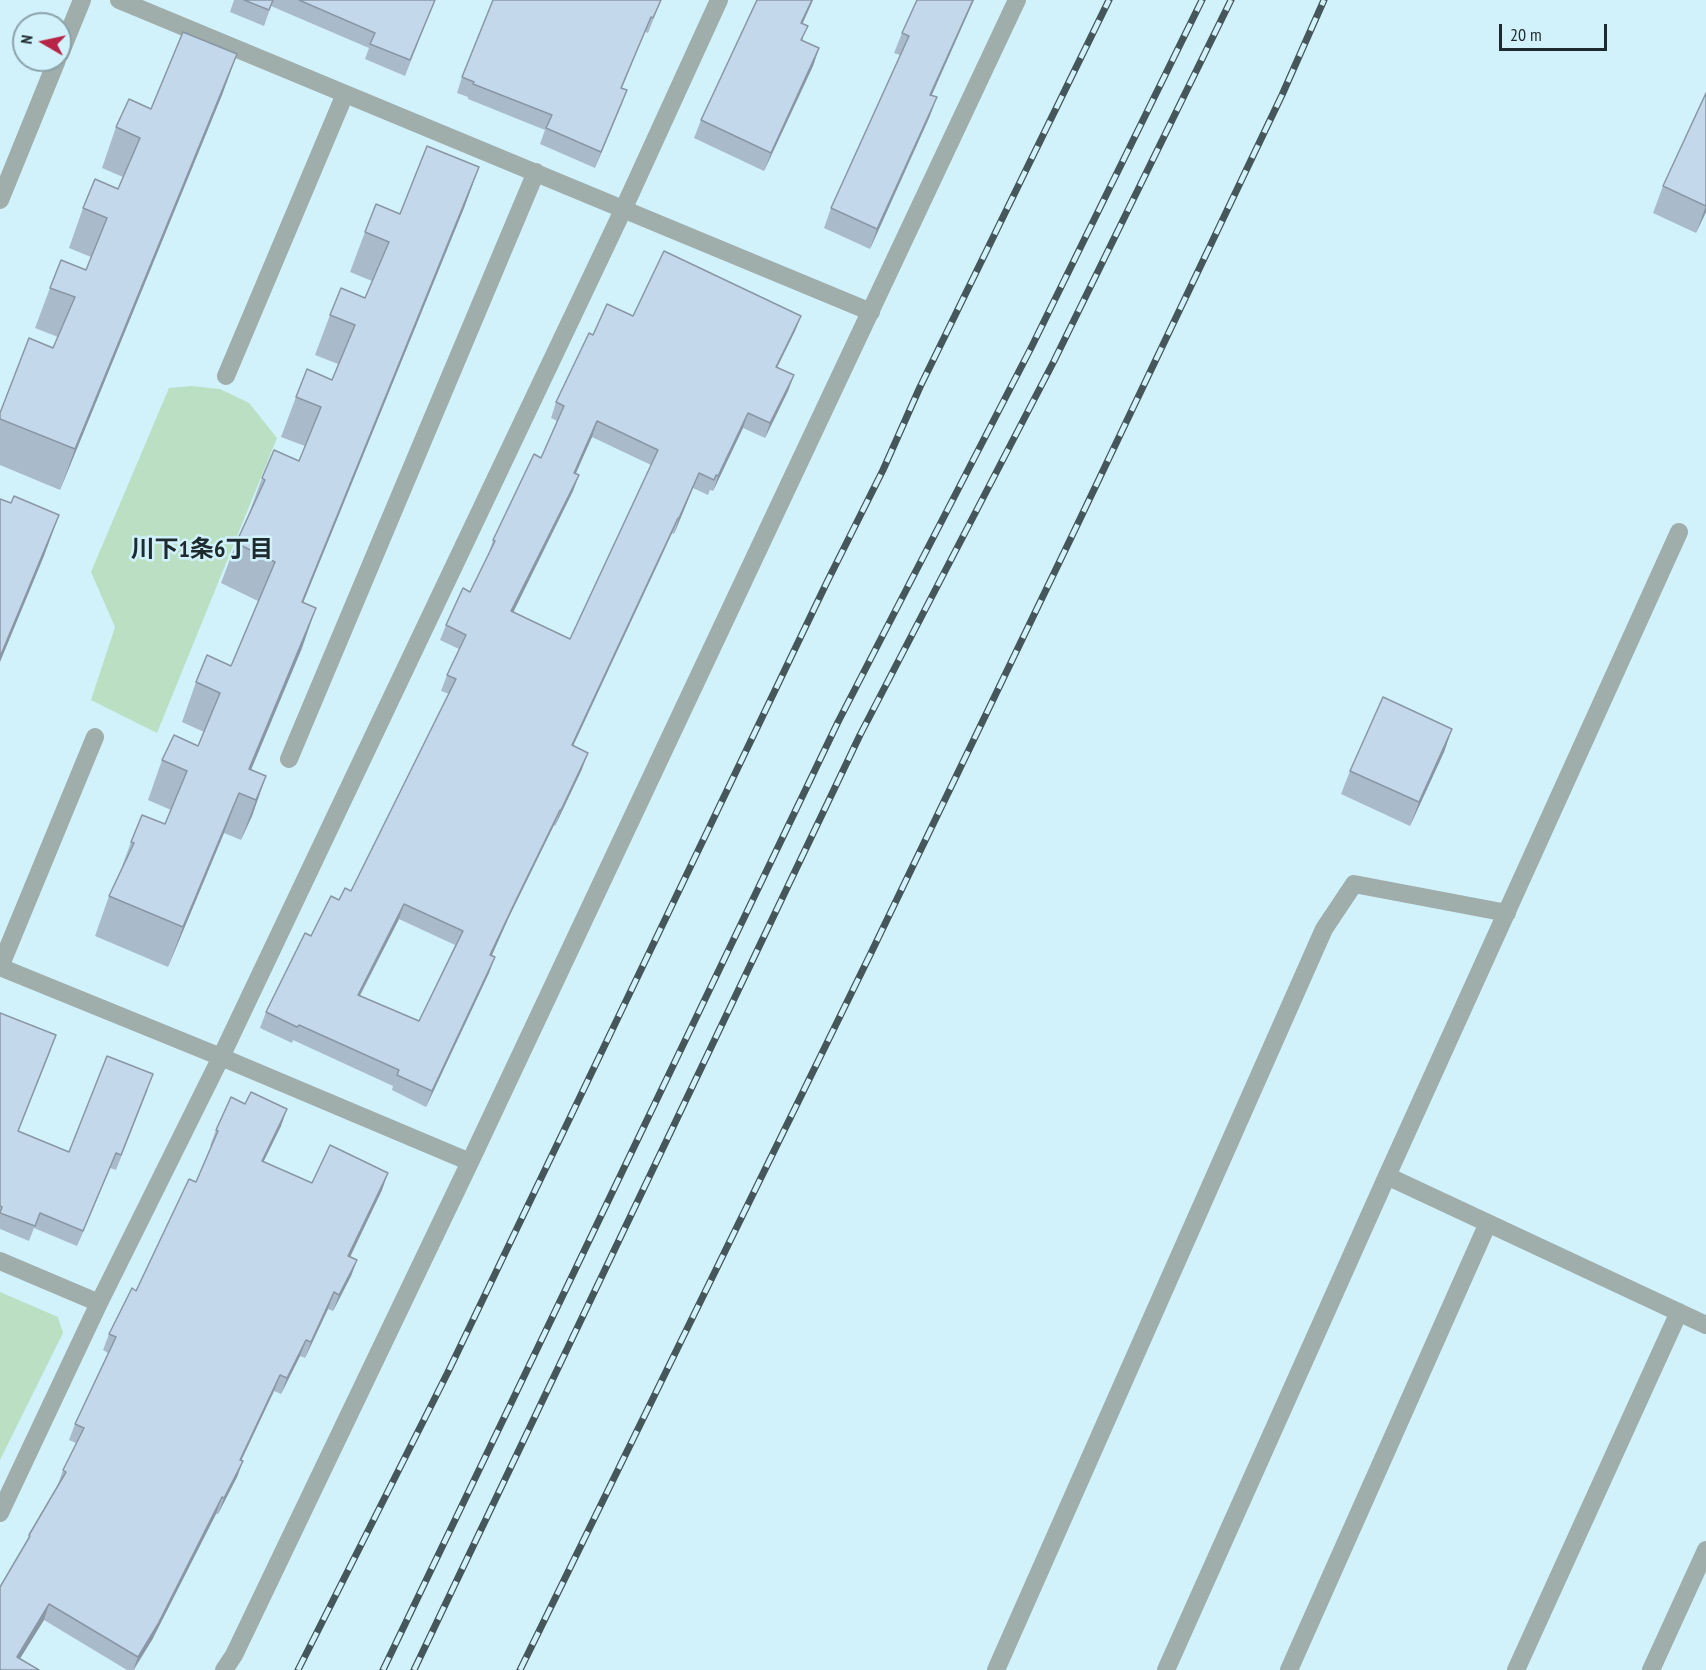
<!DOCTYPE html>
<meta charset="utf-8">
<style>
body{margin:0}
#map{position:relative;width:1706px;height:1670px;overflow:hidden;background:#d2f2fb;font-family:"PT Sans Narrow",sans-serif}
canvas{display:block}
.north{position:absolute;left:12px;top:12px;width:60px;height:60px;box-sizing:border-box;background:#d2f2fb;border:2px solid #8aa2a9;border-radius:50%;rotate:279deg;font-size:16px;font-weight:700;line-height:24px;text-align:center;color:#1e2b2e}
.north::after{content:'';display:block;margin:auto;width:21px;height:27px;background:#b62548;clip-path:polygon(50% 0,100% 100%,50% 72%,0 100%)}
.scale{position:absolute;left:1499px;top:24px;width:108px;height:27px;box-sizing:border-box;border:3px solid #1e2b2e;border-top:0;padding-left:8px;font-size:18px;line-height:21px;white-space:nowrap;color:#1e2b2e;-webkit-text-stroke:4px #d2f2fb;paint-order:stroke}
</style>
<div id="map">
<canvas width="1706" height="1670"></canvas>
<div class="north">N</div>
<div class="scale">20 m</div>
</div>
<script>
const ctx = document.querySelector('canvas').getContext('2d');
ctx.lineJoin = 'round';
function fillPath(path, color) { ctx.fillStyle = color; ctx.fill(path, 'evenodd'); }
const poly = rows => new Path2D(rows.map(r => 'M' + r).join(''));
function stroke(path, color, width, dash) { ctx.strokeStyle = color; ctx.lineWidth = width; ctx.lineCap = dash ? 'butt' : 'round'; ctx.setLineDash(dash || []); ctx.stroke(path); }
function label(font, color, halo, rows, align = 'center') {
  ctx.font = font + ' "PT Sans Narrow","Noto Sans JP",sans-serif'; ctx.lineWidth = 5; ctx.setLineDash([]); ctx.textBaseline = 'middle'; ctx.strokeStyle = halo; ctx.fillStyle = color; for (const [text, x, y, turn = 0] of rows) {
    ctx.save(); ctx.translate(x, y); ctx.rotate((+turn || 0) * Math.PI / 180); ctx.textAlign = isNaN(turn) ? turn : align; if (halo) ctx.strokeText(text, 0, 0); ctx.fillText(text, 0, 0); ctx.restore();
  }
}
fillPath(poly([
 [192,386,220,389,249,403,277,438,157,733,91,700,115,627,91,572,169,388],
 [0,1292,58,1317,63,1333,0,1460]
]), '#badfc3');
stroke(poly([
 [119,0,871,312],
 [60,54,82,0],
 [0,200,57,60],
 [226,376,345,94],
 [1679,532,1387,1176,1706,1325],
 [289,759,536,172],
 [0,967,221,1057,470,1162],
 [0,967,95,737],
 [0,1261,99,1303],
 [0,1513,99,1303,221,1057,623,210,719,0],
 [224,1670,234,1655,470,1162,1017,0],
 [996,1670,1324,929,1354,884,1507,913],
 [1166,1670,1387,1176],
 [1289,1670,1488,1223],
 [1516,1670,1679,1312],
 [1651,1670,1706,1550]
]), '#9fadab', 18);
const rail = poly([
 [298,1670,448,1372,827,582,883,470,920,387,1109,0],
 [383,1670,838,722,1031,348,1202,0],
 [414,1670,860,735,1054,361,1231,0],
 [520,1670,870,955,1070,540,1282,95,1324,0]
]);
stroke(rail, '#46575c', 7);
stroke(rail, '#d2f2fb', 4.5, [14]);
fillPath(poly([
 [234,0,435,0,405,76,365,59,369,48,271,6,264,26,230,12],
 [661,0,648,33,645,32,622,88,627,90,595,168,540,144,545,130,468,99,468,97,457,93,462,77],
 [757,0,813,0,803,23,803,41,819,48,813,66,764,171,694,138,701,120],
 [917,0,932,95,937,97,929,118,870,249,824,228,831,208,900,55,894,53,902,33],
 [237,54,222,95,60,490,0,465,0,413,53,348,58,337,35,328,50,288,86,270,91,257,69,248,83,208,118,189,123,177,102,168,116,127,151,109],
 [1706,93,1706,212,1696,233,1653,213,1663,186],
 [479,167,464,208,303,603,302,648,251,769,266,776,252,816,241,840,224,833,168,967,95,936,109,896,120,872,131,842,165,824,171,810,148,800,162,760,198,746,204,732,182,722,196,682,231,666,258,601,221,583,236,543,248,516,262,478,299,461,305,446,281,437,296,397,332,380,338,364,315,355,330,315,365,298,372,281,350,272,365,232,400,214],
 [633,316,801,316,795,331,777,367,794,375,788,391,765,438,743,428,713,491,710,490,708,495,693,488,674,534,672,533,658,564,573,746,582,769,555,826,554,825,509,917,491,956,495,957,489,973,426,1107,392,1090,393,1086,293,1040,292,1043,260,1028,266,1012,311,936,339,900,351,891,449,694,441,691,447,675,459,649,440,640,446,625,470,592,488,556,493,540,541,458,557,421,551,418,556,402,593,335],
 [592,437,651,465,570,639,513,612,573,491,579,475,575,474],
 [399,919,455,945,419,1021,360,996],
 [1452,729,1444,752,1410,826,1341,794,1350,771],
 [0,1013,51,1050,18,1132,69,1152,148,1089,116,1170,110,1168,77,1246,34,1228,29,1241,0,1229],
 [281,1126,263,1162,312,1183,382,1190,350,1256,357,1260,351,1276,333,1311,328,1309,305,1358,300,1356,281,1394,274,1391,241,1460,243,1461,237,1477,218,1514,216,1514,152,1640,134,1670,127,1670,44,1620,20,1658,0,1670,27,1542,29,1535,58,1487,57,1487,63,1470,76,1443,69,1440,75,1424,108,1353,103,1350,109,1334,136,1291,196,1182,211,1146,210,1146,216,1130]
]), '#a9bacb');
fillPath(poly([
 [812,0,813,0,795,40,801,23],
 [973,0,974,0,923,115,930,95],
 [651,17,645,32,615,103,621,88],
 [819,48,813,66,764,171,771,153],
 [237,54,222,95,60,490,75,449],
 [627,90,621,106,595,168,601,152],
 [937,97,929,118,870,249,877,229],
 [479,167,464,208,287,642,302,602],
 [1706,206,1706,212,1696,233],
 [801,316,795,331,770,382,776,367],
 [794,375,788,391,765,438,770,423],
 [748,413,743,428,713,491,718,476],
 [597,421,592,437,569,489,574,473],
 [699,473,693,488,674,534,679,518],
 [579,475,573,491,506,627,511,611],
 [59,515,44,556,0,662,0,657],
 [678,518,672,533,566,761,572,745],
 [316,608,302,648,241,794,249,769],
 [1452,729,1444,752,1410,826,1419,802],
 [588,753,582,769,555,826,561,810],
 [266,776,252,816,241,840,256,800],
 [239,793,224,833,168,967,183,927],
 [560,810,554,825,509,917,485,971,490,955,515,902],
 [404,904,399,919,352,1010,358,995],
 [495,957,489,973,426,1107,432,1091],
 [287,1109,281,1126,256,1177,262,1161],
 [116,1153,110,1168,77,1246,83,1231],
 [388,1173,382,1190,343,1272,348,1256],
 [357,1260,351,1276,333,1311,339,1295],
 [334,1292,328,1309,305,1358,311,1342],
 [306,1340,300,1356,281,1394,287,1378],
 [280,1375,274,1391,234,1476,240,1460],
 [243,1461,237,1477,218,1514,224,1498],
 [222,1497,216,1514,152,1640,133,1670,138,1657],
 [49,1604,44,1620,13,1670,17,1657]
]), '#8997a5');
const building = poly([
 [244,0,273,0,269,10,244,0],
 [299,0,435,0,410,60,370,44,375,33,299,0],
 [493,0,661,0,653,18,651,17,621,88,627,90,601,152,546,128,552,115,473,84,474,82,462,77,493,0],
 [757,0,812,0,801,23,808,26,801,40,819,48,771,153,701,120,757,0],
 [917,0,973,0,930,95,937,97,877,229,831,208,909,36,902,33,917,0],
 [183,32,237,54,75,449,0,419,0,413,29,338,53,348,75,297,50,288,61,260,86,270,107,218,83,208,95,179,118,189,140,138,116,127,129,99,151,109,183,32],
 [1706,93,1706,206,1663,186,1706,93],
 [427,146,479,167,302,602,316,608,249,769,266,776,256,800,239,793,183,927,109,896,134,843,131,842,142,815,165,824,187,771,162,760,174,735,198,746,220,693,196,682,207,655,231,666,275,562,236,543,265,480,262,478,274,450,299,461,321,407,296,397,307,369,332,380,355,325,330,315,341,288,365,298,389,242,365,232,376,204,400,214,427,146],
 [664,251,801,316,776,367,794,375,770,423,748,413,718,476,716,475,714,480,699,473,679,518,678,518,664,548,572,745,588,753,561,810,560,810,515,902,490,955,495,957,432,1091,397,1075,399,1070,299,1025,297,1027,266,1012,305,933,311,936,331,896,339,900,345,888,351,891,456,679,447,675,466,635,446,625,463,588,470,592,495,541,493,540,534,454,541,458,564,406,556,402,589,333,593,335,607,304,633,316,664,251],
 [597,421,658,450,570,639,511,611,579,475,574,473,597,421],
 [404,904,463,931,419,1021,358,995,404,904],
 [14,496,59,515,0,657,0,499,11,503,14,496],
 [1383,697,1452,729,1419,802,1350,771,1383,697],
 [0,1013,56,1035,18,1131,69,1152,107,1056,153,1074,121,1155,116,1153,83,1231,40,1213,35,1226,0,1213,2,1207,0,1206,0,1013],
 [251,1092,287,1109,262,1161,312,1183,330,1145,388,1173,348,1256,357,1260,339,1295,334,1292,311,1342,306,1340,287,1378,280,1375,240,1460,243,1461,224,1498,222,1497,158,1624,138,1657,49,1604,17,1657,39,1670,0,1670,0,1587,30,1536,29,1535,66,1472,63,1470,84,1428,75,1424,116,1337,109,1334,132,1288,136,1291,189,1179,196,1182,218,1131,216,1130,231,1097,245,1104,251,1092]
]);
fillPath(building, '#c4d8ec');
stroke(building, '#8997a5', 1.5);
label('bold 24px', '#1e2b2e', '#d2f2fb', [
 ["川下1条6丁目",202,550]
]);
</script>
